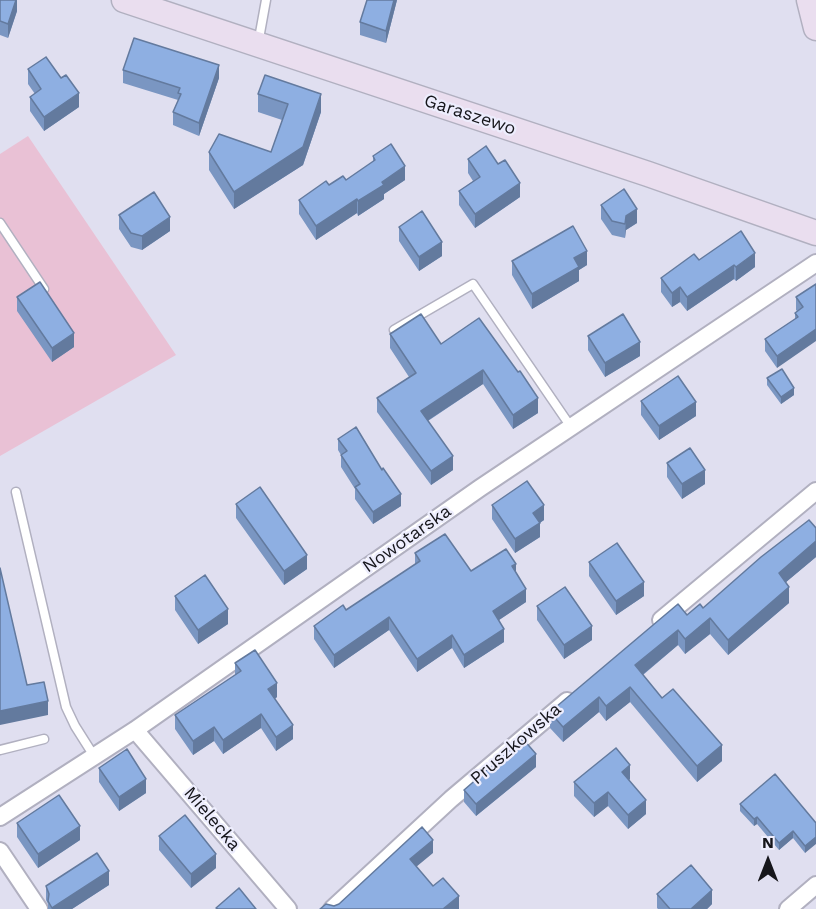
<!DOCTYPE html>
<style>
body{margin:0}
#map{position:relative;width:816px;height:909px;overflow:hidden;background:#e0dff0;font-family:"Work Sans",sans-serif}
canvas{display:block}
.north{position:absolute;left:738px;top:831px;width:60px;height:60px;-webkit-text-stroke:4px #ededfd;paint-order:stroke;rotate:0deg;font-size:16px;font-weight:700;line-height:24px;text-align:center;color:#16161b}
.north::after{content:'';display:block;margin:auto;width:21px;height:27px;background:#16161b;clip-path:polygon(50% 0,100% 100%,50% 72%,0 100%)}
</style>
<div id="map">
<canvas width="816" height="909"></canvas>
<div class="north">N</div>
</div>
<script>
const ctx = document.querySelector('canvas').getContext('2d');
ctx.lineJoin = 'round';
function fillPath(path, color) { ctx.fillStyle = color; ctx.fill(path, 'evenodd'); }
const poly = rows => new Path2D(rows.map(r => 'M' + r).join(''));
function stroke(path, color, width, dash) { ctx.strokeStyle = color; ctx.lineWidth = width; ctx.lineCap = dash ? 'butt' : 'round'; ctx.setLineDash(dash || []); ctx.stroke(path); }
function label(font, color, halo, rows, align = 'center') {
  ctx.font = font + ' "Work Sans",sans-serif'; ctx.lineWidth = 4.5; ctx.setLineDash([]); ctx.textBaseline = 'middle'; ctx.strokeStyle = halo; ctx.fillStyle = color; for (const [text, x, y, turn = 0] of rows) {
    ctx.save(); ctx.translate(x, y); ctx.rotate((+turn || 0) * Math.PI / 180); ctx.textAlign = isNaN(turn) ? turn : align; if (halo) ctx.strokeText(text, 0, 0); ctx.fillText(text, 0, 0); ctx.restore();
  }
}
fillPath(poly([
 [28,136,176,355,0,456,0,154]
]), '#e9c1d5');
const lane = poly([
 [258,44,266,0],
 [0,223,44,289],
 [394,330,473,284,571,427],
 [16,492,66,707,75,726,94,756],
 [0,750,44,739]
]);
const street = poly([
 [661,620,816,491],
 [135,730,288,909],
 [0,817,135,730,480,488,816,263],
 [0,851,39,909],
 [332,909,451,799,567,701],
 [788,909,816,885]
]);
const secondary = poly([
 [124,0,648,174,816,233],
 [809,0,816,28]
]);
stroke(lane, '#b1b0c0', 11);
stroke(street, '#b1b0c0', 20);
stroke(secondary, '#b1b0c0', 27);
stroke(lane, '#fff', 8);
stroke(street, '#fff', 16);
stroke(secondary, '#eadeef', 24);
fillPath(poly([
 [0,0,17,0,17,11,8,38,0,35],
 [397,0,386,43,360,35,360,22],
 [28,69,79,107,44,131,30,111,30,97,35,94,28,84],
 [123,70,219,78,199,136,173,125,173,112,178,100,123,83],
 [258,94,321,112,303,165,234,209,209,170,209,152,271,152,282,120,258,112],
 [373,156,405,180,384,194,384,199,358,216,357,213,316,240,299,214,299,200,329,185,346,180,373,162],
 [468,159,498,164,520,197,475,228,459,205,459,191,473,181,468,173],
 [601,205,637,223,626,230,625,238,612,235,601,219],
 [119,215,170,231,142,250,131,247,119,229],
 [399,227,442,256,419,271,399,241],
 [699,260,755,267,736,281,734,279,687,311,680,302,672,307,661,292,661,278],
 [512,261,587,265,579,270,579,281,532,309,512,275],
 [816,284,777,368,765,351,765,339,795,319,795,313,797,311,796,310,796,297],
 [17,297,74,347,52,362,17,311],
 [479,318,538,413,513,429,483,384,428,421,453,470,431,485,377,412,377,398,409,377,390,348,390,334,441,344],
 [588,336,640,356,605,377,588,350],
 [767,378,794,395,781,404,767,385],
 [641,401,696,416,659,440,641,415],
 [338,439,401,506,373,524,355,499,355,489,341,467,341,455,338,450],
 [667,463,705,484,682,499,667,477],
 [236,504,307,569,284,585,236,518],
 [492,505,544,520,540,523,540,537,515,553,492,519],
 [816,528,816,557,786,582,789,603,728,655,710,634,685,654,678,645,643,675,662,698,722,761,697,782,630,702,606,721,599,712,563,742,550,728,550,712,687,615,703,608],
 [415,553,471,571,516,573,526,602,499,620,504,642,464,668,452,648,417,672,389,630,334,668,314,639,314,626,346,610,415,565],
 [589,562,644,596,616,615,589,576],
 [175,596,228,624,198,644,175,610],
 [537,606,592,640,564,659,537,620],
 [235,663,277,697,275,699,293,739,276,751,261,728,223,754,214,741,193,755,175,729,175,715,235,675],
 [536,767,476,816,464,802,464,790],
 [99,768,146,793,119,811,99,782],
 [630,779,629,780,646,814,628,829,608,806,594,817,574,796,574,782],
 [740,804,816,823,805,853,793,838,779,850,757,824,754,826,740,811],
 [17,823,80,840,38,868,17,837],
 [159,836,216,868,191,888,159,850],
 [109,885,72,909,48,909,48,904,46,900,46,886],
 [657,894,712,904,707,909,658,909,657,908]
]), '#7a96c2');
fillPath(poly([
 [16,0,17,0,17,11,8,38,8,24],
 [394,0,397,0,386,43,386,31],
 [219,65,219,78,199,136,199,123],
 [79,93,79,107,44,131,44,117],
 [321,94,321,112,303,165,234,209,234,192,303,147],
 [405,166,405,180,384,194,384,199,358,216,358,201,382,182],
 [520,183,520,197,475,228,475,214],
 [357,199,357,213,316,240,316,226],
 [637,209,637,223,626,230,625,238,626,216],
 [170,217,170,231,142,250,142,236],
 [442,242,442,256,419,271,419,257],
 [587,251,587,265,579,270,579,281,532,309,532,294,574,258],
 [755,253,755,267,736,281,736,267],
 [734,265,734,279,687,311,687,297],
 [680,287,680,302,672,307,672,293],
 [816,329,816,341,777,368,777,356],
 [74,333,74,347,52,362,52,348],
 [640,342,640,356,605,377,605,363],
 [483,370,483,384,421,425,421,411],
 [794,388,794,395,781,404,781,397],
 [538,398,538,413,513,429,513,415],
 [696,402,696,416,659,440,659,426],
 [453,456,453,470,431,485,431,471],
 [705,470,705,484,682,499,682,484],
 [401,494,401,506,373,524,373,512],
 [544,505,544,520,533,527,533,513],
 [540,523,540,537,515,553,515,539],
 [816,541,816,557,779,588,779,573],
 [307,555,307,569,284,585,284,571],
 [516,564,516,577,512,566],
 [644,582,644,596,616,615,616,601],
 [789,587,789,603,728,655,728,640],
 [526,589,526,602,493,624,493,611],
 [228,609,228,624,198,644,198,630],
 [389,617,389,630,334,668,334,655],
 [710,618,710,634,685,654,685,639],
 [592,626,592,640,564,659,564,645],
 [504,629,504,642,464,668,464,655],
 [678,630,678,645,635,681,635,665],
 [452,635,452,648,417,672,417,659],
 [277,683,277,697,268,703,268,689],
 [630,687,630,702,606,721,606,706],
 [599,697,599,712,563,742,563,727],
 [48,701,48,715,0,725,0,711],
 [261,714,261,728,223,754,223,740],
 [293,725,293,739,276,751,276,737],
 [214,727,214,741,193,755,193,741],
 [722,745,722,761,697,782,697,766],
 [536,754,536,767,476,816,476,804],
 [630,765,630,779,622,786,622,772],
 [146,779,146,793,119,811,119,797],
 [608,792,608,806,594,817,594,803],
 [646,800,646,814,628,829,628,815],
 [757,817,757,824,754,826,754,819],
 [80,826,80,840,38,868,38,854],
 [793,831,793,838,779,850,779,843],
 [816,837,816,844,805,853,805,846],
 [433,840,433,853,410,872,410,859],
 [216,854,216,868,191,888,191,874],
 [109,871,109,885,72,909,52,909,52,908],
 [712,890,712,904,707,909,691,909],
 [459,896,459,909,443,909]
]), '#637a9e');
const building = poly([
 [0,0,16,0,8,24,0,21,0,0],
 [367,0,394,0,386,31,360,22,367,0],
 [134,38,219,65,199,123,173,112,181,94,178,93,180,88,123,70,134,38],
 [46,57,61,78,66,75,79,93,44,117,30,97,41,89,28,69,46,57],
 [265,75,321,94,303,147,234,192,209,152,219,134,271,152,288,104,258,94,265,75],
 [391,144,405,166,382,182,384,185,358,201,357,199,316,226,299,200,326,181,329,185,343,176,346,180,375,160,373,156,391,144],
 [486,146,498,164,505,160,520,183,475,214,459,191,480,177,468,159,486,146],
 [624,189,637,209,626,216,625,224,612,221,601,205,624,189],
 [154,192,170,217,142,236,131,233,119,215,154,192],
 [422,211,442,242,419,257,399,227,422,211],
 [573,226,587,251,574,258,579,267,532,294,512,261,573,226],
 [741,231,755,253,736,267,734,265,687,297,680,287,672,293,661,278,694,254,699,260,741,231],
 [40,282,74,333,52,348,17,297,40,282],
 [816,284,816,329,777,356,765,339,798,317,795,313,803,307,796,297,816,284],
 [421,314,441,344,479,318,518,372,520,371,538,398,513,415,483,370,421,411,453,456,431,471,377,398,416,373,390,334,421,314],
 [623,314,640,342,605,363,588,336,623,314],
 [782,369,794,388,781,397,767,378,782,369],
 [678,376,696,402,659,426,641,401,678,376],
 [356,427,382,470,383,468,401,494,373,512,355,487,360,484,341,455,347,451,338,439,356,427],
 [690,448,705,470,682,484,667,463,690,448],
 [527,481,544,505,533,513,540,523,515,539,492,505,527,481],
 [260,487,307,555,284,571,236,504,260,487],
 [809,520,816,528,816,541,779,573,789,587,728,640,710,618,685,639,678,630,635,665,662,698,673,689,722,745,697,766,630,687,606,706,599,697,563,727,550,712,678,604,687,615,700,604,703,608,761,557,809,520],
 [445,534,471,571,506,549,516,564,512,566,526,589,493,611,504,629,464,655,452,635,417,659,389,617,334,655,314,626,343,605,346,610,420,561,415,553,445,534],
 [617,543,644,582,616,601,589,562,617,543],
 [0,568,27,685,44,682,48,701,0,711,0,568],
 [205,575,228,609,198,630,175,596,205,575],
 [565,587,592,626,564,645,537,606,565,587],
 [255,650,277,683,268,689,293,725,276,737,261,714,223,740,214,727,193,741,175,715,241,671,235,663,255,650],
 [523,739,536,754,476,804,464,790,523,739],
 [616,748,630,765,622,772,646,800,628,815,608,792,594,803,574,782,616,748],
 [127,749,146,779,119,797,99,768,127,749],
 [775,774,816,823,816,837,805,846,793,831,779,843,757,817,754,819,740,804,775,774],
 [59,795,80,826,38,854,17,823,59,795],
 [185,815,216,854,191,874,159,836,185,815],
 [422,827,433,840,410,859,433,886,443,878,459,896,443,909,320,909,326,904,334,906,339,904,422,827],
 [97,853,109,871,52,908,48,901,49,894,46,886,97,853],
 [691,865,712,890,691,909,670,909,657,894,691,865],
 [239,888,256,909,218,909,216,908,239,888]
]);
fillPath(building, '#8eafe2');
stroke(building, '#637a9e', 1.5);
label('18px', '#16161b', '#ededfd', [
 ["Garaszewo",470,115,18],
 ["Nowotarska",407,539,-35],
 ["Pruszkowska",516,744,-41],
 ["Mielecka",212,819,50]
]);
</script>
